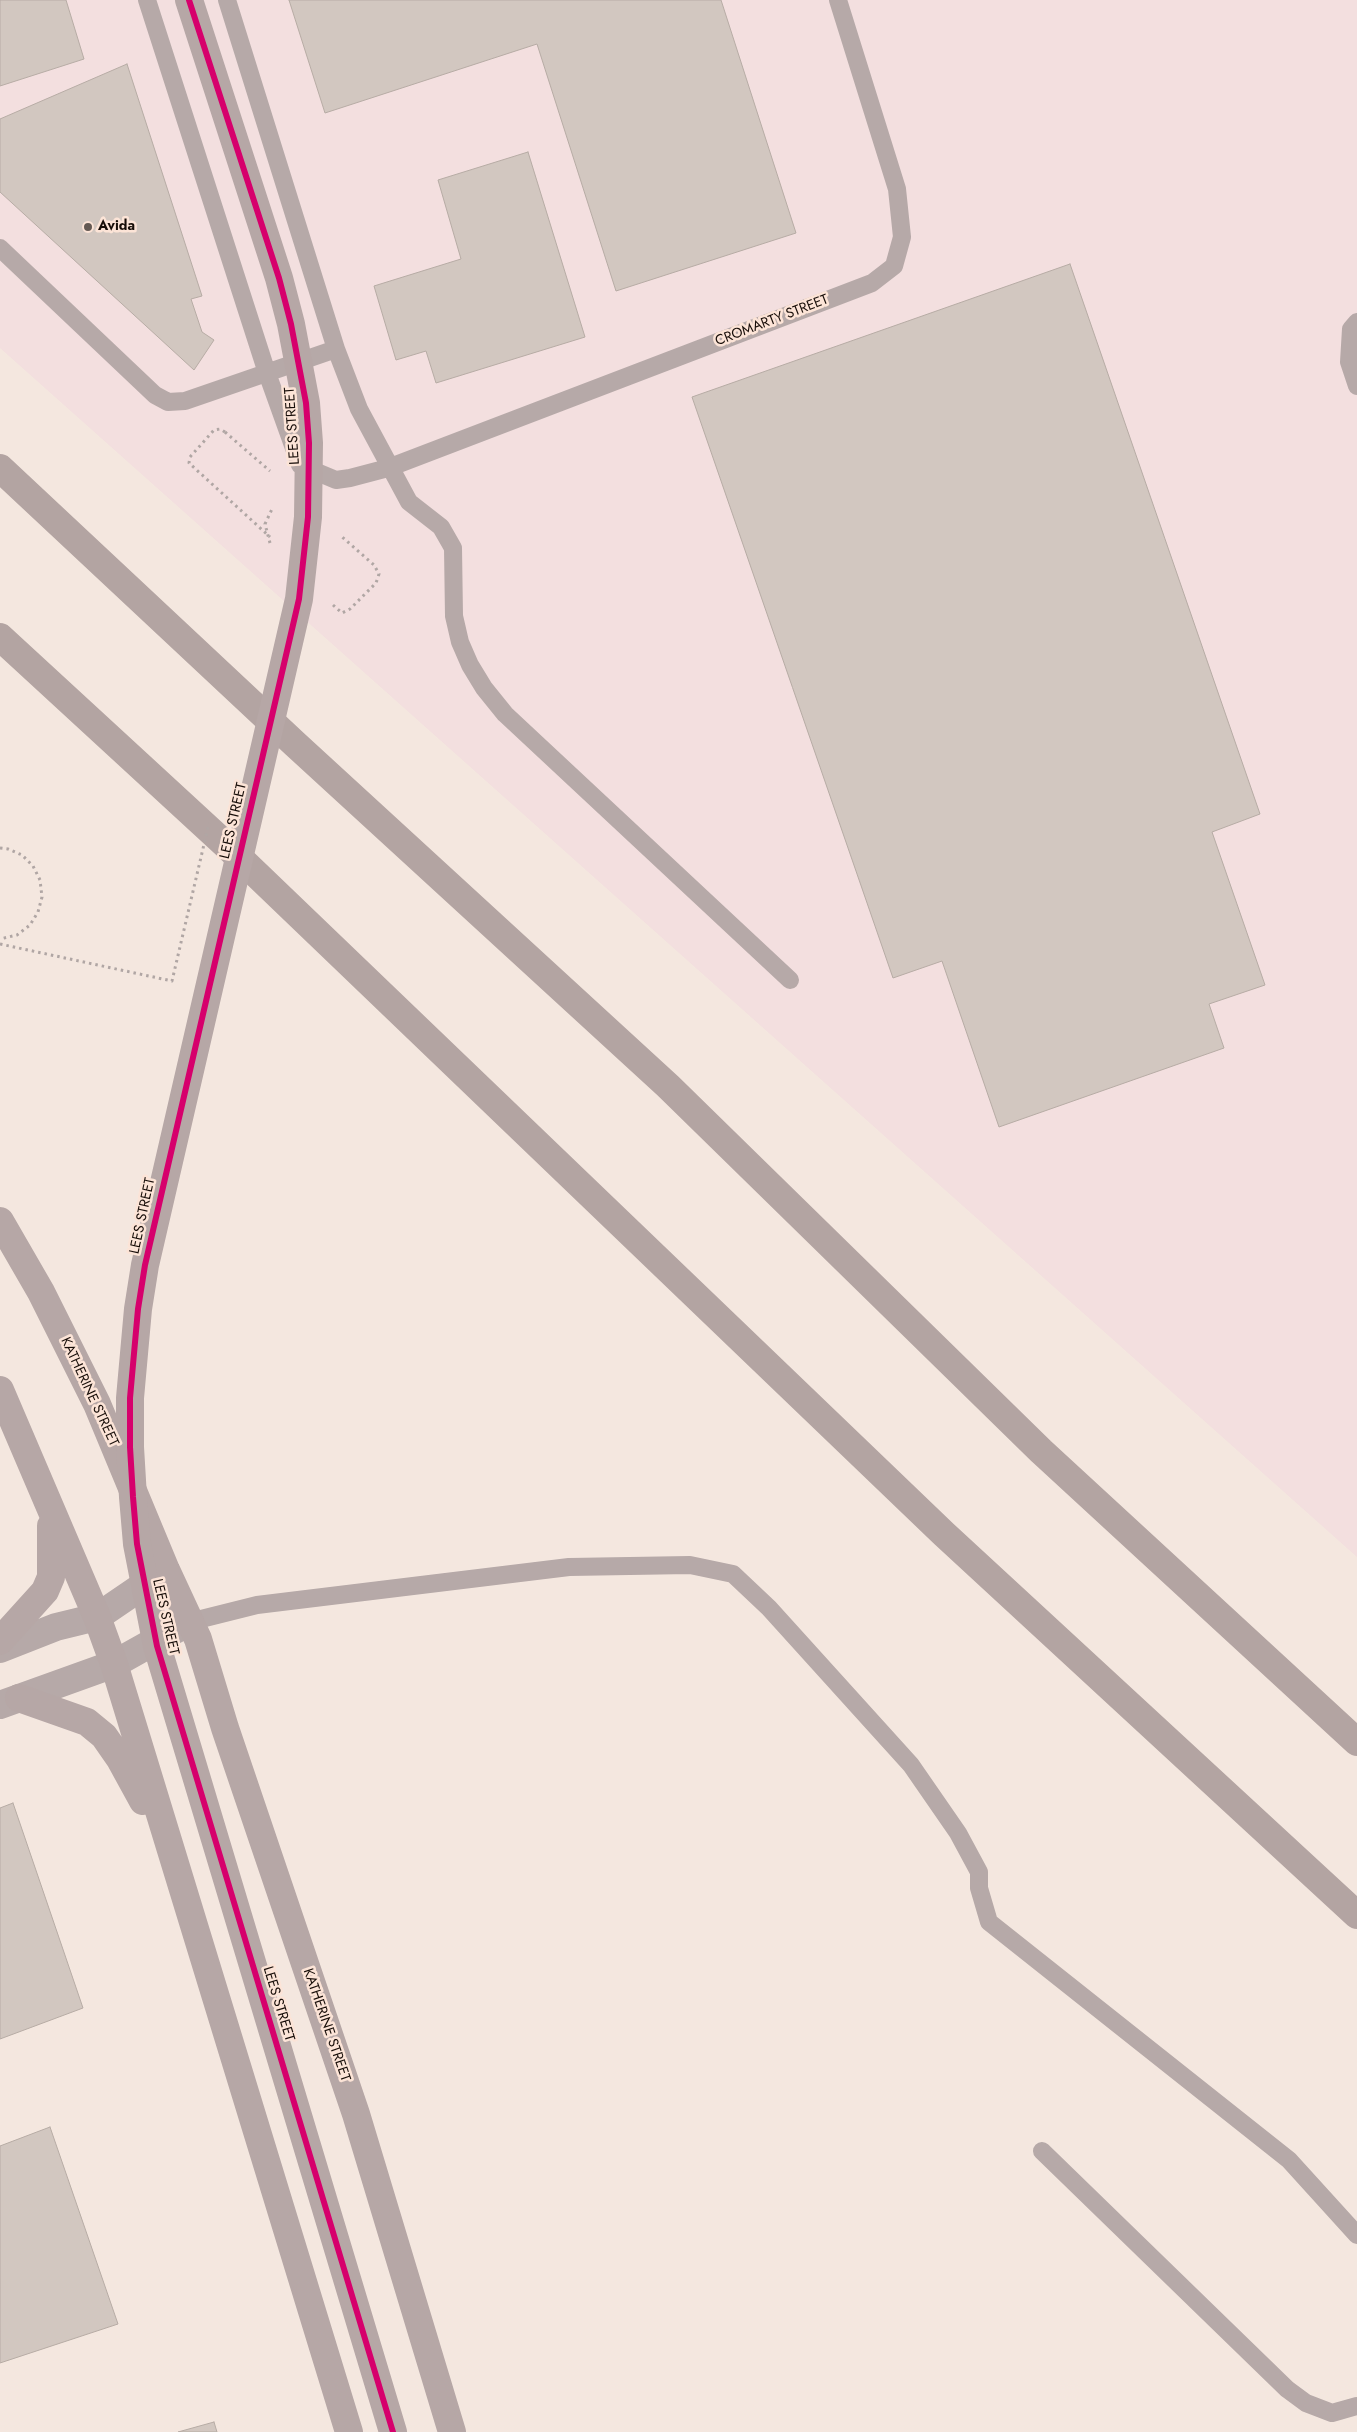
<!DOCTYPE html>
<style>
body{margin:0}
canvas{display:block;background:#f4e7df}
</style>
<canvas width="1357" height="2432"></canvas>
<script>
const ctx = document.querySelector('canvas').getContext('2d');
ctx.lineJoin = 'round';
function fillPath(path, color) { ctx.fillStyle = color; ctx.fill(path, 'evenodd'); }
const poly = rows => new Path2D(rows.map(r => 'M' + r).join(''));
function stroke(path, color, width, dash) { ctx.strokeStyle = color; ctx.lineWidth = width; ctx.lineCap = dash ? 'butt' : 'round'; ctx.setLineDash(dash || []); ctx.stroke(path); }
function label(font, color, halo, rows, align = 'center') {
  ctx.font = font + ' Jost,sans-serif'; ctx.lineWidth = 5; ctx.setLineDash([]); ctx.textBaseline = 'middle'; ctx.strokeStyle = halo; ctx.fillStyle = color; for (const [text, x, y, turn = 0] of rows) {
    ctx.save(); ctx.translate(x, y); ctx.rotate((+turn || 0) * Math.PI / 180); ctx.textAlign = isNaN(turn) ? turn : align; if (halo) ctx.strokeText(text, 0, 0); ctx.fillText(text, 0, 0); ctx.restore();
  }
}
fillPath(poly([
 [0,0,1357,0,1357,1557,0,348]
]), '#f3dfdf');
const building = poly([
 [0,0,66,0,84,59,0,86,0,0],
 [289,0,721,0,796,233,616,291,537,44,325,113,289,0],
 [127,64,202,296,191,299,202,332,214,340,194,370,0,192,0,119,127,64],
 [528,152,585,337,436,383,426,351,396,360,374,286,461,259,438,180,528,152],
 [1070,264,1260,814,1212,832,1265,985,1209,1004,1224,1048,999,1127,942,961,893,978,692,397,1070,264],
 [13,1803,83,2008,0,2039,0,1808,13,1803],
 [50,2127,118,2324,0,2363,0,2146,50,2127],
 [214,2422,217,2432,178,2432,214,2422]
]);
fillPath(building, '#d2c7c0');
stroke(building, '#b7aca5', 1);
stroke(poly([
 [225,432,270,471],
 [270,543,265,524,272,509],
 [333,605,342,613,350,609,376,583,379,574,374,565,341,536],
 [0,848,8,849,22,855,33,866,40,880,42,897,38,912,30,925,17,935,0,939]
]), '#b0a6a4', 3, [2.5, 4]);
stroke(poly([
 [147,0,267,373,300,465,336,480,350,478,388,468,872,283,894,266,902,237,897,189,838,0],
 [227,0,336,349,359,409,409,502,441,527,453,548,454,616,460,642,470,665,484,688,505,714,790,980],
 [0,248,155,395,168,402,185,401,336,349],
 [1357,322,1351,329,1349,362,1357,386],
 [189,1622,257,1605,569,1567,690,1565,733,1574,769,1608,911,1765,958,1833,979,1872,979,1888,989,1922,1289,2160,1357,2235],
 [1042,2151,1287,2389,1306,2403,1332,2413,1357,2406]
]), '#b6a9a8', 18);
stroke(poly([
 [0,1649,56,1627,97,1617,163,1572],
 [0,1705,114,1664,189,1622]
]), '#b6a9a8', 28);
stroke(poly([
 [0,1221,41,1292,97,1404,166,1570,198,1639,225,1728,356,2114,452,2432],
 [0,1390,97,1617,114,1664,349,2432],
 [0,1641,45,1591,51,1577,51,1526],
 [19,1698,87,1722,104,1736,120,1759,143,1801]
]), '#b6a7a6', 28);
stroke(poly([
 [0,468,295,744,668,1086,1041,1451,1357,1742],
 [0,637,226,845,944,1534,1357,1915]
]), '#b3a4a2', 28);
stroke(poly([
 [225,432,220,429,214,430,190,457,189,463,270,537],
 [0,944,172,981,209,823]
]), '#b0a6a4', 3, [2.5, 4]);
stroke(poly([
 [189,0,279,278,291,324,306,403,309,443,308,517,299,599,145,1265,138,1309,130,1398,130,1447,133,1497,137,1544,157,1646,393,2432]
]), '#b6a7a6', 28);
stroke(poly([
 [189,0,279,278,291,324,306,403,309,443,308,517,299,599,145,1265,138,1309,130,1398,130,1447,133,1497,137,1544,157,1646,393,2432]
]), '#d6006c', 6);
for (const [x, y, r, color] of [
 [88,227,5,"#645953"]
]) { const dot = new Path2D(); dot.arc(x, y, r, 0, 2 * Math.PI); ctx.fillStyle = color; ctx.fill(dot); stroke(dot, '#fce4d7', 2); }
label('bold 14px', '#170d08', '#fce4d7', [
 ["Avida",98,227]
], 'left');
label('14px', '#170d08', '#fce4d7', [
 ["CROMARTY STREET",772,321,-21],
 ["LEES STREET",293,426,-94],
 ["LEES STREET",234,821,-77],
 ["LEES STREET",143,1216,-78],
 ["KATHERINE STREET",89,1392,65],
 ["LEES STREET",165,1617,77],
 ["LEES STREET",278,2004,73],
 ["KATHERINE STREET",326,2025,71]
]);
</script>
